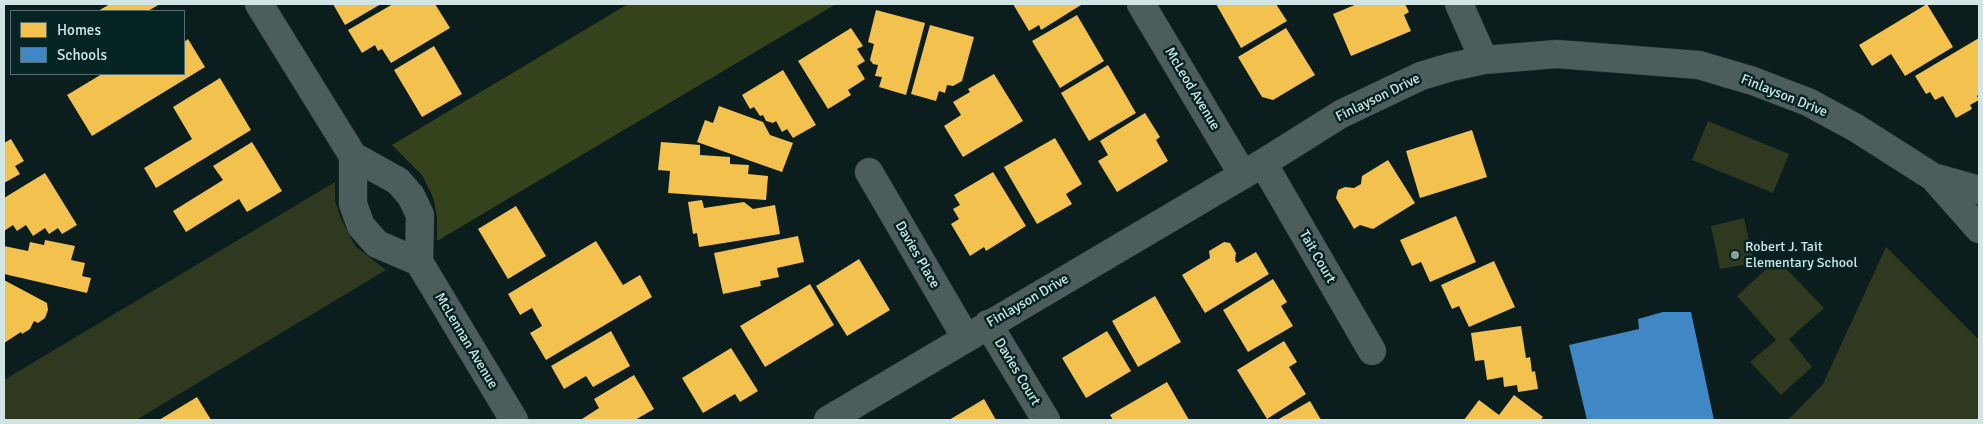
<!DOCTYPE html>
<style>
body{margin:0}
#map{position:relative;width:1983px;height:424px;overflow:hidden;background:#0c1d1d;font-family:Signika,sans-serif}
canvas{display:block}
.frame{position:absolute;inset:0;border:5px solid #d0e5e4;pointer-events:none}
.legend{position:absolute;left:10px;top:10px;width:175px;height:65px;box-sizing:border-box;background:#052423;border:1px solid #567170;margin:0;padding:6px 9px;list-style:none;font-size:15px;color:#d0e5e4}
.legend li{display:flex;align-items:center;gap:10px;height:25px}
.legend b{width:25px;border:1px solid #567170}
</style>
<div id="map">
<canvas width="1983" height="424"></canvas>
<div class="frame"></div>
<ul class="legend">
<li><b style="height:14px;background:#f2c14e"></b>Homes</li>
<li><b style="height:14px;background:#3f88c5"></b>Schools</li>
</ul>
</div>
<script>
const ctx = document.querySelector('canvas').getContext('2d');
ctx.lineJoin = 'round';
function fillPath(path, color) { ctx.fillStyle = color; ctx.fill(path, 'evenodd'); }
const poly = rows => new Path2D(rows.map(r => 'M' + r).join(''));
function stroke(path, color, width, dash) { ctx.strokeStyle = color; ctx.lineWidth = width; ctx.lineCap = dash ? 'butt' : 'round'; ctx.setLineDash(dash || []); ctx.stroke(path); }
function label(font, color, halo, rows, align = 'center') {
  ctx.font = font + ' Signika,sans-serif'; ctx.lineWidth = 5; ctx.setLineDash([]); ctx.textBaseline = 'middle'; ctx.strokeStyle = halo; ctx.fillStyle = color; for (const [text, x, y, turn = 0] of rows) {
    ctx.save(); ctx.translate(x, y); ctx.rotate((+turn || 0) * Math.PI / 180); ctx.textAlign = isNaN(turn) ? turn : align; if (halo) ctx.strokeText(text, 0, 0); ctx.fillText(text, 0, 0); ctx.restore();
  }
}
fillPath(poly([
 [1708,121,1789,154,1773,193,1692,160],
 [335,182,335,201,341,219,355,246,386,270,136,420,4,420,4,380],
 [1744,218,1754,263,1720,269,1711,226],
 [1886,247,1979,340,1979,420,1788,420,1823,384],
 [1777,259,1824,308,1789,339,1812,367,1781,395,1750,362,1776,340,1737,296]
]), '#2f3920');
fillPath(poly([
 [628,4,836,4,437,241,437,217,433,197,422,175,392,145]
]), '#35431d');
fillPath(poly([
 [110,4,160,4,148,11,98,11],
 [333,4,381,4,345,25],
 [393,4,435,4,450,28,391,63,382,49,378,51,375,45,362,53,348,30],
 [1013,4,1080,4,1081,5,1041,30,1039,25,1029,31],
 [1216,4,1276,4,1287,21,1241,48],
 [1357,4,1405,4,1409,12,1404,15,1411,31,1351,56,1333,14],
 [1927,4,1953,47,1905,76,1891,54,1872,66,1859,45],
 [876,10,925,23,906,95,879,87,882,77,875,76,878,65,873,64,870,60,874,44,868,42],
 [1077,15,1104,61,1060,88,1032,41],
 [930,25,974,37,962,81,953,86,947,85,945,93,939,91,936,101,911,94],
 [851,28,863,46,857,49,865,61,857,66,865,79,848,90,851,95,828,109,798,61],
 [1286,28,1315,75,1273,100,1262,97,1238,57],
 [1979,38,1979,94,1977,96,1979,100,1970,105,1972,109,1956,118,1943,96,1935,100,1930,92,1926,94,1915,76],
 [188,39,205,67,92,136,67,95,102,74,184,74,184,42],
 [434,46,462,94,422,117,394,70],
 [1108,65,1136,113,1089,141,1061,93],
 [783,70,816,125,793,138,787,129,782,132,776,121,773,123,766,121,763,115,760,116,754,107,750,109,742,95],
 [994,74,1023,121,963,157,944,126,961,115,953,102,970,92,968,89],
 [220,78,251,130,156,188,144,168,192,139,173,107],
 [719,106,763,122,770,135,793,143,782,172,697,142,705,120,713,123],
 [1145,113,1160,137,1156,140,1168,161,1117,192,1098,161,1108,155,1100,141],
 [1472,130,1487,177,1420,198,1406,151],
 [1055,138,1082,184,1066,194,1072,204,1037,224,1004,167],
 [11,139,24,161,15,166,20,174,4,183,4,143],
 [252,142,282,191,247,212,239,199,186,232,173,211,223,180,213,166],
 [661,142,700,145,700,155,730,157,730,164,749,165,748,174,768,176,766,200,668,193,670,171,658,170],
 [1388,160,1415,203,1373,229,1360,225,1354,229,1336,198,1338,190,1345,187,1354,188,1361,184,1362,176],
 [993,172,1026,226,986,251,984,247,970,256,951,224,959,219,953,209,960,205,954,195],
 [45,173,77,225,62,234,58,228,49,234,45,228,33,236,26,225,17,231,13,225,4,231,4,198],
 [702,200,704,208,744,202,753,209,775,205,780,234,699,247,697,233,693,234,688,202],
 [516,206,546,256,508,279,478,229],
 [1456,216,1476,262,1430,282,1421,262,1412,266,1400,240],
 [798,236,804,262,777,268,779,277,760,281,761,286,723,294,714,253],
 [45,240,75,246,71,260,85,263,82,276,91,278,87,293,4,274,4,246,28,251,30,242,44,245],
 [596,241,623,285,640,275,652,297,546,360,530,333,542,326,532,308,520,315,508,294],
 [1224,242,1230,243,1236,253,1235,260,1237,263,1256,252,1269,274,1205,313,1182,275,1210,258,1209,251],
 [859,259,890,310,847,336,816,286],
 [1494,261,1515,307,1469,327,1459,306,1452,309,1441,285],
 [1273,279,1287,302,1281,306,1293,326,1248,352,1223,310],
 [4,280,47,303,48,310,45,318,38,323,34,321,30,329,22,334,21,332,4,343],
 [810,284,834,325,765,367,740,326],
 [1155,296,1181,342,1138,367,1112,321],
 [1521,326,1526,358,1530,357,1532,372,1535,371,1538,389,1518,392,1517,385,1504,387,1503,377,1487,380,1484,360,1475,361,1471,333],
 [611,331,630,366,593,387,586,376,564,389,551,366],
 [1107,331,1131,371,1086,398,1062,358],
 [1284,341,1297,362,1289,367,1306,394,1267,419,1237,370],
 [731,348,758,391,740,402,735,394,703,413,682,378],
 [634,375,654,409,635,420,582,420,582,419,599,408,594,399],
 [1167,382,1189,420,1113,420,1110,415],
 [1514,395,1543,417,1540,420,1464,420,1479,400,1499,415],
 [197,397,211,420,159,420],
 [984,399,996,420,949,420],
 [1310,401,1321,420,1277,420]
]), '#f2c14e');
fillPath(poly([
 [1663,312,1691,312,1714,420,1587,420,1569,345,1639,329,1638,319]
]), '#3f88c5');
const minor = poly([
 [259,4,353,156,398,181,411,196,420,215,419,262,514,420],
 [1141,4,1243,175],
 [1459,4,1484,60],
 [353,156,353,204,361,226,377,244,419,262],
 [1263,163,1372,351],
 [869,172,966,338],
 [1933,177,1979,229],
 [988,324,1046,420],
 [828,420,1263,163,1341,114,1421,76,1451,67,1484,60,1557,54,1699,65,1753,81,1808,102,1856,128,1933,177,1979,190]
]);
stroke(minor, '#2c3737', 29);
stroke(minor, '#4d5d5c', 28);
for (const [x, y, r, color] of [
 [1735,255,5,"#8b9f9e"]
]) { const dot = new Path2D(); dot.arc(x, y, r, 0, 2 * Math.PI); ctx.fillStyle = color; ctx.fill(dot); stroke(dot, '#052423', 2); }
label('14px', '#d0e5e4', '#052423', [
 ["McLeod Avenue",1192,89,59],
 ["Finlayson Drive",1784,96,22],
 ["Finlayson Drive",1378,98,-26],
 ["Davies Place",917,255,60],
 ["Tait Court",1317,257,60],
 ["Finlayson Drive",1028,301,-30],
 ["McLennan Avenue",466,341,59],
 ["Davies Court",1017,372,59]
]);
label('14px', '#d0e5e4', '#052423', [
 ["Robert J. Tait",1745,247],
 ["Elementary School",1745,263]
], 'left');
</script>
